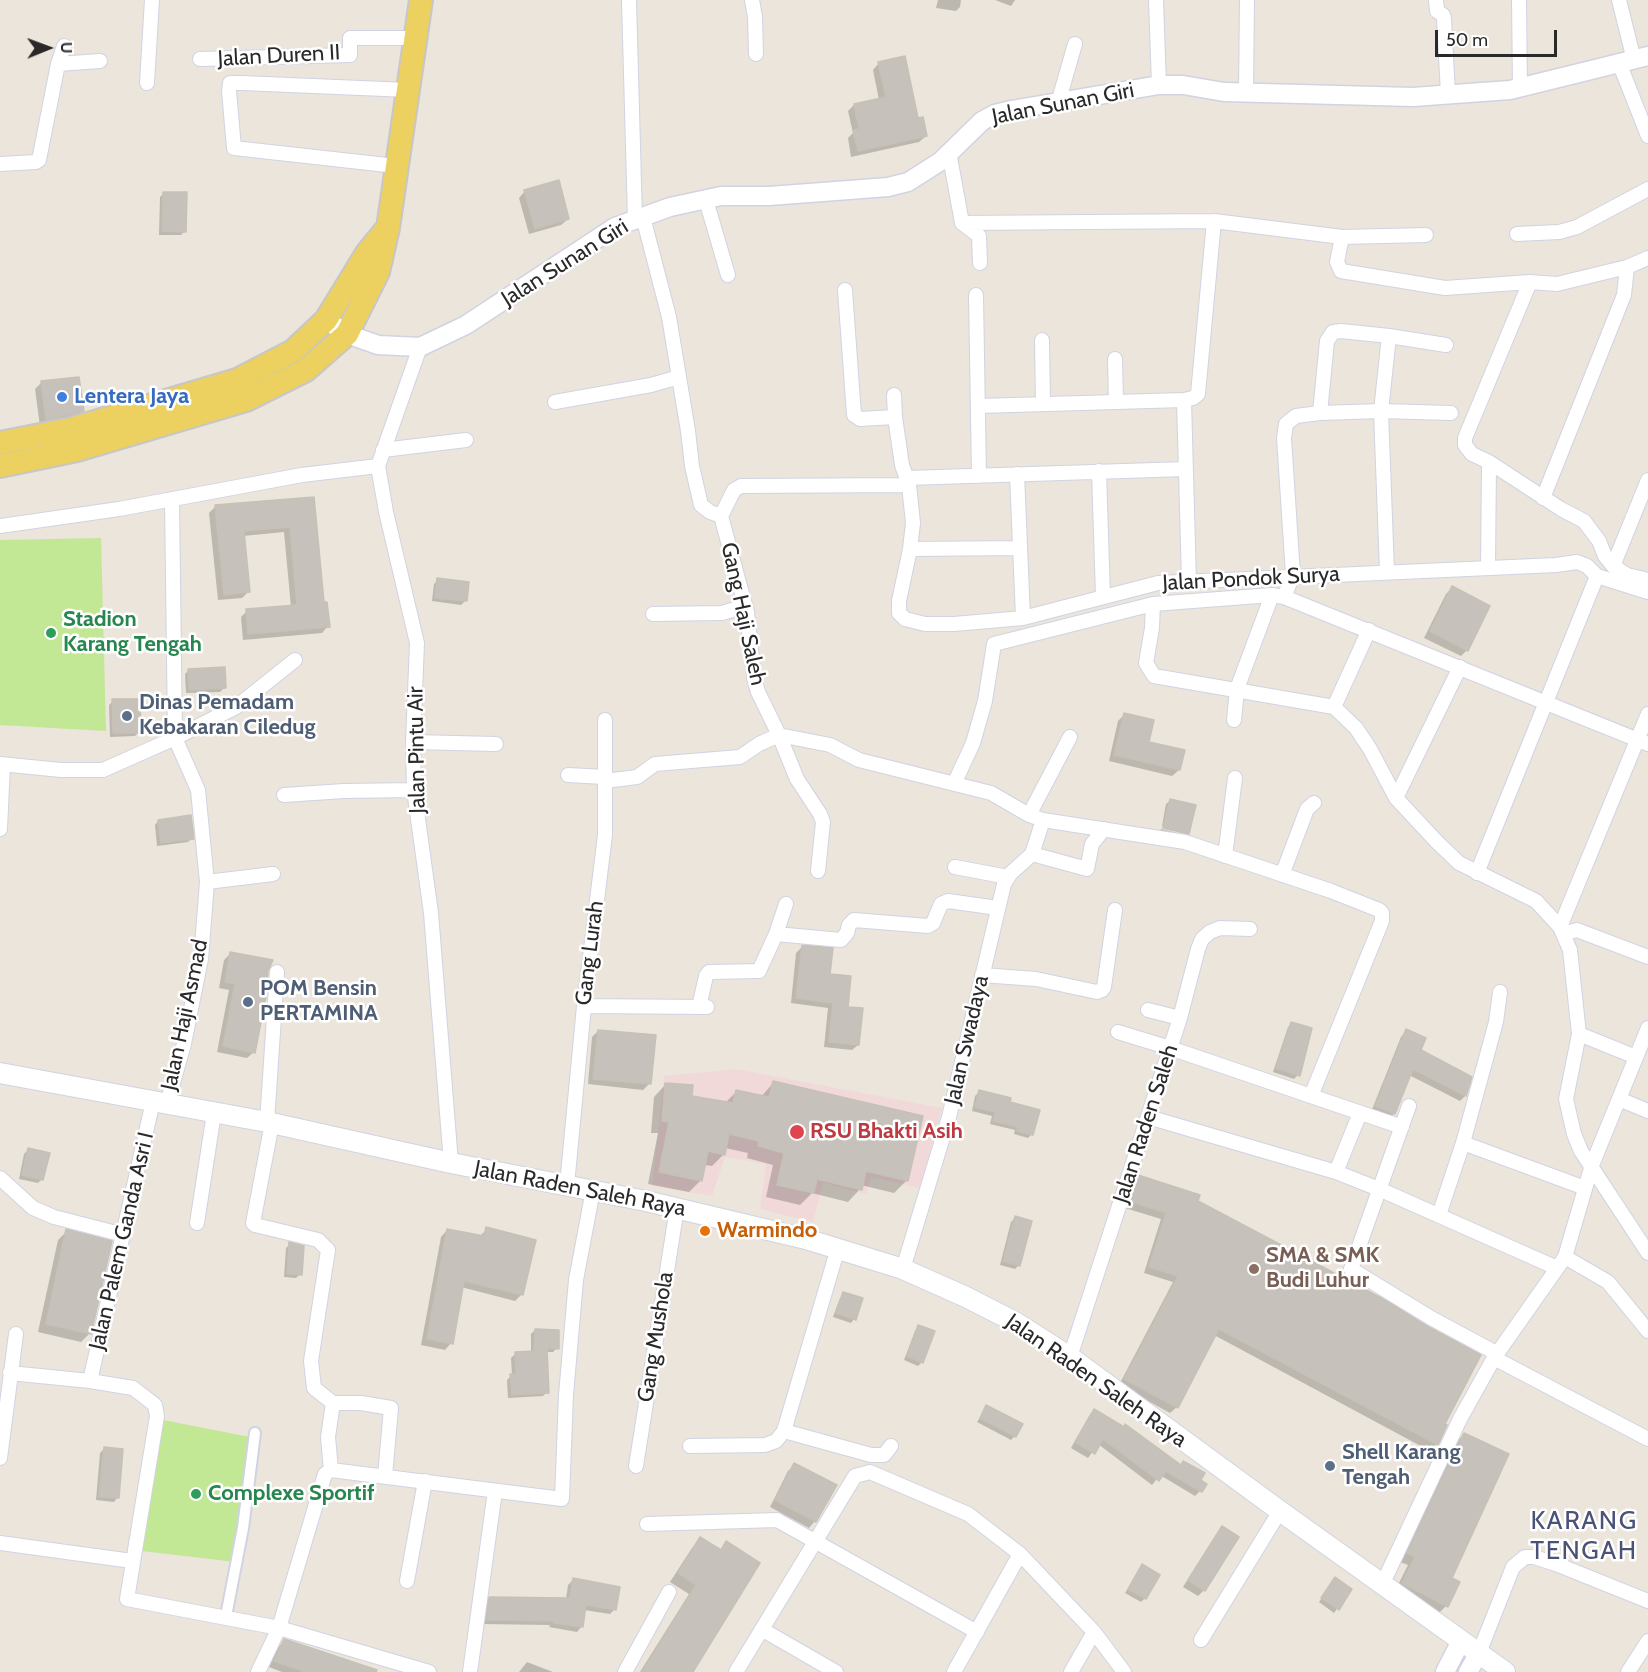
<!DOCTYPE html>
<style>
body{margin:0}
#map{position:relative;width:1648px;height:1672px;overflow:hidden;background:#ebe5db;font-family:Cabin,sans-serif}
canvas{display:block}
.north{position:absolute;left:18px;top:18px;width:60px;height:60px;-webkit-text-stroke:4px #fff;paint-order:stroke;rotate:89deg;font-size:16px;font-weight:700;line-height:24px;text-align:center;color:#292929}
.north::after{content:'';display:block;margin:auto;width:21px;height:27px;background:#292929;clip-path:polygon(50% 0,100% 100%,50% 72%,0 100%)}
.scale{position:absolute;left:1435px;top:30px;width:122px;height:27px;box-sizing:border-box;border:3px solid #292929;border-top:0;padding-left:8px;font-size:18px;line-height:21px;white-space:nowrap;color:#292929;-webkit-text-stroke:4px #fff;paint-order:stroke}
</style>
<div id="map">
<canvas width="1648" height="1672"></canvas>
<div class="north">U</div>
<div class="scale">50 m</div>
</div>
<script>
const ctx = document.querySelector('canvas').getContext('2d');
ctx.lineJoin = 'round';
function fillPath(path, color) { ctx.fillStyle = color; ctx.fill(path, 'evenodd'); }
const poly = rows => new Path2D(rows.map(r => 'M' + r).join(''));
function stroke(path, color, width, dash) { ctx.strokeStyle = color; ctx.lineWidth = width; ctx.lineCap = dash ? 'butt' : 'round'; ctx.setLineDash(dash || []); ctx.stroke(path); }
function label(font, color, halo, rows, align = 'center') {
  ctx.font = font + ' Cabin,sans-serif'; ctx.lineWidth = 5; ctx.setLineDash([]); ctx.textBaseline = 'middle'; ctx.strokeStyle = halo; ctx.fillStyle = color; for (const [text, x, y, turn = 0] of rows) {
    ctx.save(); ctx.translate(x, y); ctx.rotate((+turn || 0) * Math.PI / 180); ctx.textAlign = isNaN(turn) ? turn : align; if (halo) ctx.strokeText(text, 0, 0); ctx.fillText(text, 0, 0); ctx.restore();
  }
}
fillPath(poly([
 [736,1069,942,1108,920,1188,871,1177,866,1194,823,1183,813,1222,760,1209,766,1164,725,1157,712,1196,652,1186,664,1076]
]), '#f2d9d9');
fillPath(poly([
 [101,538,106,731,0,725,0,540],
 [158,1419,250,1437,236,1562,142,1551]
]), '#c2e795');
fillPath(poly([
 [938,0,961,0,960,7,956,11,936,8],
 [995,0,1015,0,1011,6],
 [879,63,926,136,919,142,851,157,848,138,853,133,848,111,854,105,879,100,873,70],
 [525,191,568,219,561,225,529,234,519,198],
 [164,193,185,231,181,235,159,235,160,197],
 [41,383,83,410,76,417,40,426,35,389],
 [313,499,323,604,328,626,322,633,243,640,241,617,247,611,291,607,284,532,243,536,249,591,242,598,218,600,209,513,215,507],
 [438,580,465,601,461,605,432,601,434,584],
 [1452,588,1467,650,1461,656,1424,638,1446,594],
 [189,670,224,688,220,692,186,693,185,674],
 [113,701,139,732,135,736,110,737,109,705],
 [1125,714,1147,743,1179,770,1172,776,1109,761,1118,721],
 [1170,801,1188,833,1187,834,1187,832,1162,826,1166,804],
 [158,821,192,838,188,842,157,846,155,825],
 [1161,829,1186,835,1184,837,1160,832],
 [802,947,828,975,846,1008,858,1045,852,1050,824,1047,828,1008,791,1003,796,953],
 [231,953,267,971,254,1052,247,1058,217,1052,229,990,219,988,224,960],
 [1292,1024,1298,1075,1294,1079,1273,1072,1288,1027],
 [598,1031,650,1083,643,1090,588,1084,592,1037],
 [1406,1031,1419,1051,1470,1078,1465,1096,1460,1101,1409,1075,1394,1114,1388,1119,1371,1112,1401,1037],
 [774,1082,907,1180,894,1193,861,1185,860,1189,848,1202,812,1193,800,1205,766,1197,773,1165,747,1158,748,1153,725,1148,724,1154,712,1166,704,1165,701,1180,689,1192,648,1184,658,1133,651,1133,654,1097,666,1084,691,1098,725,1103,737,1091,761,1097],
 [979,1092,1008,1103,1032,1134,1028,1138,1014,1134,1015,1130,990,1124,992,1116,972,1111,975,1096],
 [28,1150,42,1179,38,1183,19,1179,24,1154],
 [1139,1177,1197,1202,1445,1426,1436,1444,1430,1451,1214,1335,1177,1407,1170,1413,1119,1385,1173,1282,1144,1273,1161,1219,1125,1208,1133,1183],
 [1015,1218,1019,1265,1015,1269,1000,1265,1011,1222],
 [487,1229,522,1294,515,1301,461,1287,451,1343,445,1350,421,1345,441,1237,447,1230,480,1236],
 [67,1231,90,1333,81,1342,38,1332,58,1240],
 [290,1244,300,1274,296,1278,284,1277,286,1248],
 [844,1294,854,1319,851,1323,833,1317,840,1298],
 [919,1327,922,1362,918,1366,904,1360,915,1331],
 [535,1330,557,1348,553,1352,546,1352,547,1392,543,1396,508,1398,507,1380,512,1375,511,1358,515,1354,531,1353,531,1334],
 [987,1407,1015,1436,1011,1440,977,1422],
 [1094,1411,1199,1480,1200,1491,1195,1496,1160,1475,1152,1485,1098,1444,1088,1458,1071,1448,1089,1416],
 [1464,1434,1446,1606,1438,1614,1395,1591,1408,1565,1400,1562,1456,1443],
 [104,1449,117,1498,114,1502,96,1500,100,1453],
 [795,1465,815,1521,809,1528,770,1507,788,1471],
 [1222,1528,1204,1590,1198,1596,1183,1587,1216,1535],
 [700,1539,719,1551,727,1543,691,1672,640,1672,689,1594,670,1582,692,1548],
 [1142,1566,1145,1598,1141,1602,1125,1593],
 [573,1580,615,1609,610,1614,584,1610,582,1626,577,1632,549,1627,550,1625,482,1624,485,1603,490,1598,566,1599,568,1585],
 [1332,1583,1350,1590,1334,1613,1319,1602],
 [285,1641,376,1672,282,1672,269,1667,278,1647],
 [527,1662,553,1672,519,1672]
]), '#0003');
const building = poly([
 [905,56,918,118,923,117,927,136,858,151,853,130,859,129,854,104,886,97,878,62,905,56],
 [559,180,569,219,535,229,524,190,559,180],
 [163,192,187,192,186,232,162,231,163,192],
 [79,377,84,411,46,420,41,381,79,377],
 [314,497,324,602,327,602,330,627,248,634,246,609,297,605,290,527,244,531,250,592,224,595,215,505,314,497],
 [437,578,469,582,467,601,435,598,437,578],
 [1452,586,1490,606,1468,651,1430,631,1452,586],
 [225,667,226,688,189,690,188,669,225,667],
 [112,699,140,699,141,733,113,733,112,699],
 [1124,713,1154,720,1149,742,1185,750,1180,770,1114,755,1124,713],
 [1170,799,1196,805,1189,834,1163,828,1170,799],
 [191,815,194,839,161,843,158,820,191,815],
 [802,945,833,948,830,974,851,976,848,1007,863,1008,859,1045,829,1042,833,1003,796,998,802,945],
 [230,952,273,960,268,971,267,991,255,1053,223,1046,235,984,225,982,230,952],
 [1291,1022,1312,1028,1300,1076,1276,1068,1291,1022],
 [1406,1029,1426,1038,1421,1050,1472,1077,1466,1096,1413,1069,1395,1114,1375,1106,1406,1029],
 [598,1030,656,1035,651,1084,593,1079,598,1030],
 [773,1081,923,1116,908,1181,866,1171,862,1190,817,1179,814,1193,777,1185,784,1153,758,1146,759,1141,729,1134,725,1155,708,1151,702,1181,659,1172,669,1122,662,1121,665,1083,693,1085,692,1096,733,1103,736,1090,769,1097,773,1081],
 [979,1090,1011,1098,1010,1102,1040,1110,1033,1135,1017,1131,1018,1127,993,1121,995,1112,975,1107,979,1090],
 [28,1148,50,1153,43,1180,22,1175,28,1148],
 [1138,1175,1200,1195,1198,1201,1385,1300,1427,1326,1481,1355,1445,1424,1447,1425,1438,1445,1219,1329,1178,1408,1124,1379,1178,1276,1149,1267,1166,1213,1130,1201,1138,1175],
 [1015,1216,1032,1221,1020,1266,1003,1261,1015,1216],
 [486,1227,536,1240,523,1295,464,1281,453,1344,427,1339,447,1229,484,1236,486,1227],
 [66,1229,112,1241,91,1334,46,1324,66,1229],
 [289,1242,304,1246,302,1275,287,1274,289,1242],
 [843,1292,863,1298,856,1320,836,1313,843,1292],
 [918,1325,935,1331,923,1363,907,1356,918,1325],
 [535,1329,559,1330,559,1349,547,1348,549,1393,512,1395,510,1374,516,1374,515,1352,534,1351,535,1329],
 [986,1405,1023,1424,1016,1437,980,1418,986,1405],
 [1094,1409,1124,1427,1125,1424,1181,1465,1183,1461,1205,1473,1201,1480,1207,1484,1202,1492,1166,1471,1159,1481,1103,1439,1095,1454,1075,1442,1094,1409],
 [1464,1433,1509,1454,1452,1578,1460,1582,1448,1607,1402,1583,1415,1557,1407,1553,1464,1433],
 [104,1447,123,1449,119,1498,99,1497,104,1447],
 [794,1463,837,1485,816,1522,775,1500,794,1463],
 [1222,1526,1239,1537,1205,1591,1188,1580,1222,1526],
 [700,1537,721,1550,726,1541,760,1563,693,1672,642,1672,696,1585,678,1573,700,1537],
 [1142,1564,1160,1575,1146,1599,1128,1589,1142,1564],
 [1335,1577,1352,1589,1339,1610,1321,1598,1335,1577],
 [573,1578,620,1587,616,1610,586,1605,583,1627,554,1623,554,1621,486,1620,489,1597,570,1598,573,1578],
 [284,1639,377,1670,376,1672,305,1672,274,1661,284,1639]
]);
fillPath(building, '#c6c2bb');
stroke(building, '#c6c1b5', 1.5);
const pedestrian = poly([
 [227,1611,243,1528,255,1433]
]);
const minor = poly([
 [629,0,635,220],
 [752,0,755,17,756,54],
 [1156,0,1159,85],
 [1436,0,1437,11,1443,15,1444,19,1448,94],
 [1519,0,1520,88],
 [1619,0,1634,60],
 [200,59,350,55,350,38,415,38],
 [58,64,100,61],
 [1620,65,1648,136],
 [147,83,152,0],
 [1246,92,1247,0],
 [1058,103,1075,44],
 [949,152,962,223,979,236,980,263],
 [0,164,36,162,39,160,58,64,64,46],
 [396,166,234,148,229,91,230,83,242,83,408,90],
 [706,200,728,275],
 [643,217,669,317,688,431,692,466,701,505,710,512,721,516,747,612,754,678,758,692,779,735,797,779,820,814,823,822,818,871],
 [1214,221,1342,237,1426,235],
 [962,223,1214,221,1198,394,1193,398,1184,400,979,406],
 [1517,234,1559,232,1577,227,1648,189],
 [1342,237,1337,262,1341,271,1445,288,1530,282,1557,284,1627,267,1648,258],
 [1530,282,1465,438,1465,445,1472,454,1489,462,1561,509,1584,521,1599,541,1605,556,1613,566,1627,575,1648,580],
 [845,290,854,415,860,419,895,417],
 [976,295,979,476],
 [1042,340,1043,404],
 [420,347,378,466,386,512,417,643,413,742,414,790,431,913,451,1163],
 [1115,359,1116,402],
 [894,395,895,417,902,465,909,485,913,523,910,549,899,601,899,613,905,619,925,624,954,624,1023,618,1158,583,1556,565,1577,562,1587,566,1597,576],
 [1184,400,1189,582],
 [555,402,651,385,679,377],
 [1320,413,1327,341,1333,332,1341,331,1389,336,1446,345],
 [383,450,466,440],
 [1099,471,1103,597],
 [1017,474,1023,618],
 [907,478,1186,469],
 [1543,498,1624,295,1627,267],
 [721,516,734,490,741,486,909,485],
 [0,526,119,509,302,475,378,466],
 [910,549,1020,548],
 [1613,566,1648,480],
 [1488,568,1489,463],
 [1387,572,1381,411,1389,336],
 [1597,576,1648,592],
 [1284,597,1293,575,1284,438,1286,424,1296,416,1320,413,1381,411,1451,413],
 [653,614,722,613,745,606],
 [1334,707,1369,630],
 [1234,720,1237,689,1272,595],
 [413,742,496,744],
 [1648,744,1284,597,1272,595,1153,604,1152,628,1146,663,1154,676,1334,707,1356,728,1370,749,1396,798,1437,842,1459,863,1536,901,1560,927,1570,950,1579,1034,1566,1099,1574,1134,1581,1151,1648,1253],
 [0,764,61,770,103,770,175,738,236,707,295,660],
 [568,775,604,777],
 [605,781,637,777,655,764,740,757,759,744,779,735,830,745,859,760,991,793,1029,815,1043,820,1185,842,1331,891,1379,910,1382,913,1382,921,1311,1096],
 [954,784,973,743,985,701,994,644,1153,604],
 [284,795,344,791,414,790],
 [1396,798,1460,667],
 [1029,815,1070,737],
 [0,829,3,765],
 [1032,854,1087,869,1092,844,1104,829],
 [1225,856,1235,778],
 [955,867,1008,877],
 [1477,873,1597,576],
 [1282,875,1307,809,1314,803],
 [207,882,273,874],
 [1560,927,1648,714],
 [776,934,786,904],
 [1563,934,1577,930,1648,957],
 [982,975,1036,979,1097,992,1102,990,1104,987,1115,910],
 [584,1006,707,1007],
 [699,1007,706,976,709,972,759,971,776,934,841,940,847,933,849,925,854,920,928,926,933,923,941,904,948,901,998,908],
 [1148,1010,1180,1018],
 [1118,1032,1170,1048,1402,1127],
 [1579,1034,1636,1057],
 [1619,1099,1648,1111],
 [167,1104,184,1044,201,959,207,882,198,790,175,738,172,499],
 [1409,1106,1351,1269,1431,1318,1496,1353],
 [1148,1117,1336,1172,1379,1189,1557,1268],
 [267,1122,277,972],
 [272,1123,253,1223,255,1225,318,1240,328,1250,311,1361,314,1388,333,1403,328,1437,331,1470],
 [1463,1143,1585,1188],
 [1336,1172,1360,1113],
 [0,1178,33,1208,54,1217,124,1235],
 [567,1185,584,1006,605,835,605,720],
 [1439,1215,1463,1143,1496,1022,1500,992],
 [197,1223,214,1113],
 [838,1248,784,1431,871,1455,884,1455,891,1446],
 [1565,1257,1608,1282,1648,1331],
 [903,1269,949,1117,1004,884,1011,873,1032,854,1043,820],
 [1070,1357,1180,1018,1198,949,1202,939,1210,932,1220,928,1250,929],
 [1494,1358,1648,1439],
 [10,1373,90,1381,133,1388,155,1405,157,1416,127,1599,279,1628,429,1672],
 [90,1381,153,1101],
 [333,1403,361,1403,391,1408,385,1476],
 [690,1446,765,1445,776,1441,784,1431],
 [0,1458,16,1334],
 [636,1466,677,1208],
 [331,1470,562,1499,566,1395,576,1280,593,1190],
 [647,1524,777,1520,977,1632],
 [0,1543,132,1561],
 [407,1581,425,1481],
 [1382,1585,1460,1419,1494,1358,1565,1257,1592,1165,1648,1028],
 [763,1630,836,1672],
 [1201,1640,1280,1511],
 [1479,1653,1513,1567,1525,1557,1534,1557,1556,1564,1648,1601],
 [258,1672,279,1628,325,1474,331,1470],
 [470,1672,495,1491],
 [625,1672,669,1592],
 [736,1672,855,1476,870,1472,968,1514,1020,1554,1094,1632,1124,1672],
 [954,1672,1020,1554],
 [1071,1672,1094,1632],
 [1628,1672,1648,1641]
]);
const tertiary = poly([
 [326,320,347,334,378,345,420,347,466,325,615,227,670,207,721,196,769,196,849,190,888,187,908,182,941,161,982,121,995,114,1011,110,1159,85,1183,85,1224,92,1413,97,1510,90,1648,56],
 [1445,1672,1461,1641],
 [1468,1672,1479,1653]
]);
const secondary = poly([
 [0,1073,267,1122,451,1163,646,1201,806,1239,903,1269,966,1297,1015,1322,1070,1357,1280,1511,1505,1672]
]);
const primary = poly([
 [0,443,71,429,237,380,293,351,326,320,367,253,385,231],
 [0,466,77,450,246,400,306,370,347,334,378,272,388,228,421,0]
]);
stroke(pedestrian, '#d1d3e2', 14);
stroke(minor, '#d1d3e2', 16);
stroke(tertiary, '#d1d3e2', 21);
stroke(secondary, '#d1d3e2', 22);
stroke(primary, '#c7c7c7', 26);
stroke(pedestrian, '#fff', 10);
stroke(minor, '#fff', 14);
stroke(tertiary, '#fff', 18);
stroke(secondary, '#fff', 20);
stroke(primary, '#ecd060', 22);
for (const [x, y, r, color] of [
 [62,397,6,"#3f7fe0"],
 [51,633,6,"#2e9e5b"],
 [127,716,6,"#5c6f8a"],
 [248,1002,6,"#5c6f8a"],
 [797,1132,8,"#e0444e"],
 [705,1231,6,"#e8710a"],
 [1254,1269,6,"#8d6e63"],
 [1330,1466,6,"#5c6f8a"],
 [196,1494,6,"#2e9e5b"]
]) { const dot = new Path2D(); dot.arc(x, y, r, 0, 2 * Math.PI); ctx.fillStyle = color; ctx.fill(dot); stroke(dot, '#fff', 2); }
label('22px', '#292929', '#fff', [
 ["Jalan Duren II",279,56,-3],
 ["Jalan Sunan Giri",1063,104,-11],
 ["Jalan Sunan Giri",565,263,-32],
 ["Jalan Pondok Surya",1251,579,-3],
 ["Gang Haji Saleh",743,614,78],
 ["Jalan Pintu Air",417,750,-91],
 ["Gang Lurah",590,953,-83],
 ["Jalan Haji Asmad",185,1015,-78],
 ["Jalan Swadaya",967,1040,-77],
 ["Jalan Raden Saleh",1146,1124,-72],
 ["Jalan Raden Saleh Raya",580,1189,11],
 ["Jalan Palem Ganda Asri I",122,1241,-77],
 ["Gang Mushola",656,1337,-81],
 ["Jalan Raden Saleh Raya",1096,1381,35]
]);
label('bold 22px', '#366cbe', '#fff', [
 ["Lentera Jaya",74,397]
], 'left');
label('bold 22px', '#27864d', '#fff', [
 ["Stadion",63,620],
 ["Karang Tengah",63,645],
 ["Complexe Sportif",208,1494]
], 'left');
label('bold 22px', '#4e5e75', '#fff', [
 ["Dinas Pemadam",139,703],
 ["Kebakaran Ciledug",139,728],
 ["POM Bensin",260,989],
 ["PERTAMINA",260,1014],
 ["Shell Karang",1342,1453],
 ["Tengah",1342,1478]
], 'left');
label('bold 22px', '#be3a42', '#fff', [
 ["RSU Bhakti Asih",810,1132]
], 'left');
label('bold 22px', '#c56008', '#fff', [
 ["Warmindo",717,1231]
], 'left');
label('bold 22px', '#785e54', '#fff', [
 ["SMA & SMK",1266,1256],
 ["Budi Luhur",1266,1281]
], 'left');
ctx.letterSpacing = '1.5px';
label('26px', '#4b5278', '#fff', [
 ["KARANG",1584,1521],
 ["TENGAH",1584,1551]
]);
ctx.letterSpacing = '0px';
</script>
